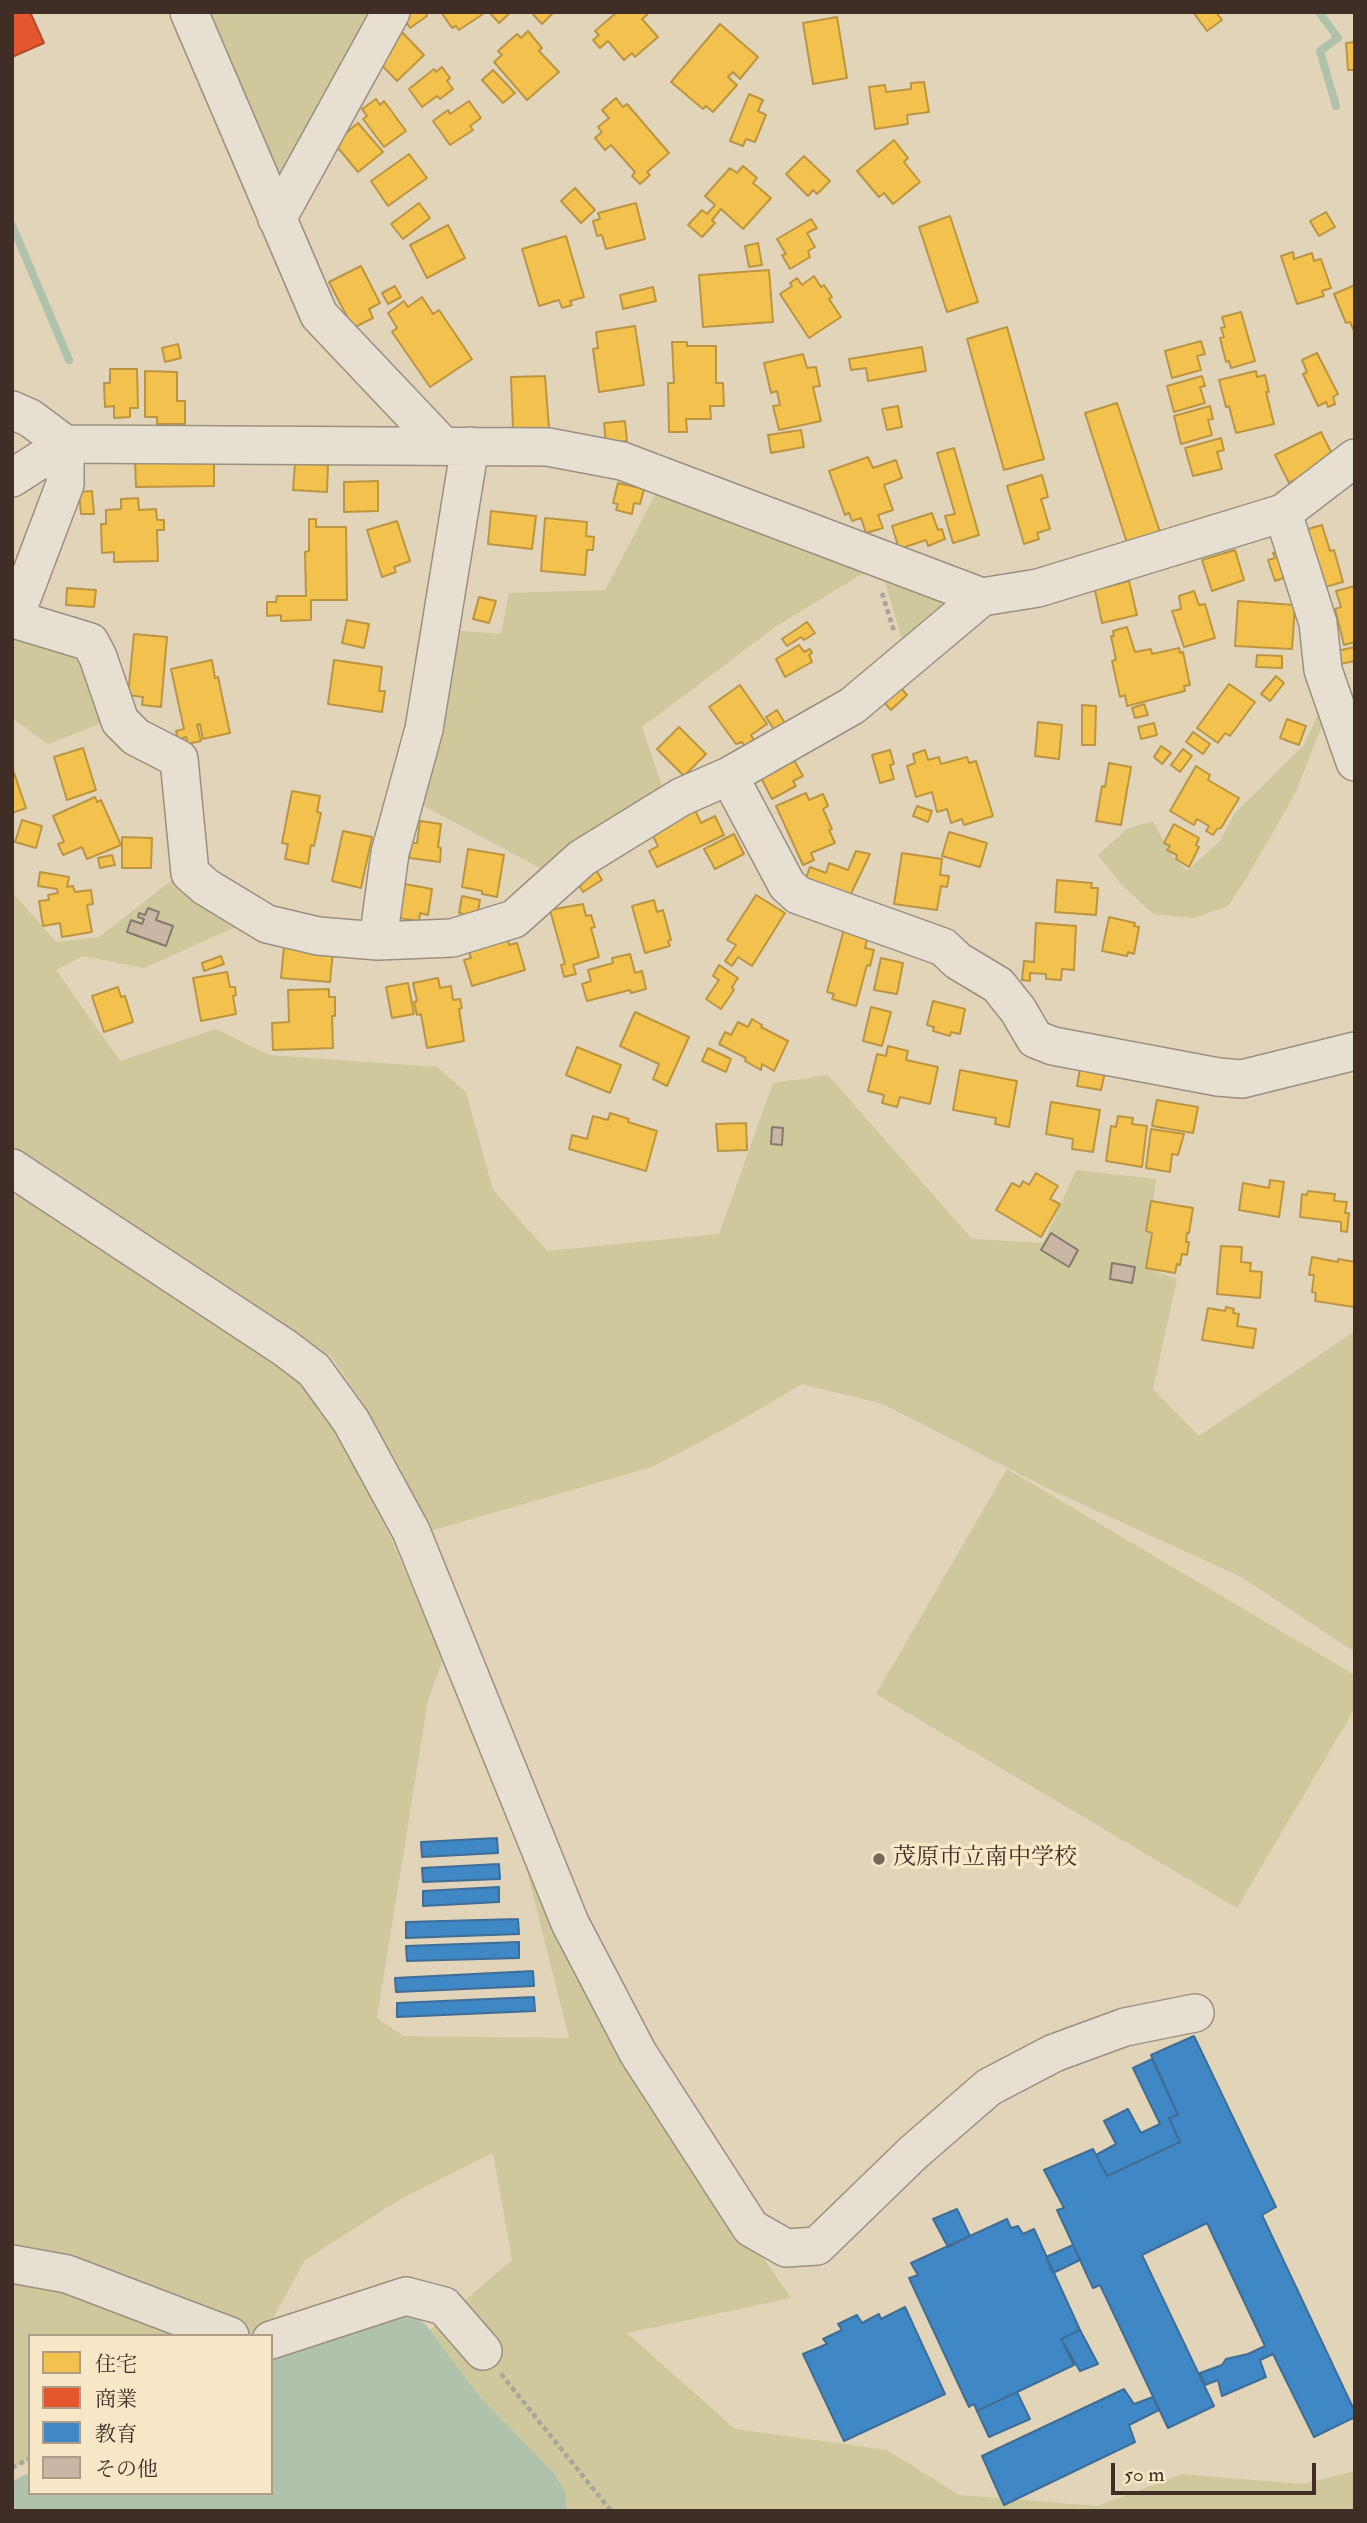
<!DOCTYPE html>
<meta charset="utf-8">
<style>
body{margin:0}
#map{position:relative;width:1367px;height:2523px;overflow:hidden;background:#e1d4b9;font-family:"IM FELL Double Pica","Noto Serif JP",serif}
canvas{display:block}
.frame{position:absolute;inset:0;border:14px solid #3f2d26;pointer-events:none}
.legend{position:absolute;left:28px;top:2334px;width:245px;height:161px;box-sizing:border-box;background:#f7e7c6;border:2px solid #ad9d86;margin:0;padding:9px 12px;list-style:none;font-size:21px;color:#3f2d26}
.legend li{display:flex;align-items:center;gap:14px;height:35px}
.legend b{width:35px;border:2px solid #ad9d86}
.scale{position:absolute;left:1111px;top:2463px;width:205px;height:32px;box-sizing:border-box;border:4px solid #3f2d26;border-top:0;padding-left:9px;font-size:21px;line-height:24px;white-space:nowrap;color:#3f2d26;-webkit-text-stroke:5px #f7e7c6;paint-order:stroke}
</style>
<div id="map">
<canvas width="1367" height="2523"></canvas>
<div class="frame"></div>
<ul class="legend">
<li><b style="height:19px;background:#f2c14e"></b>住宅</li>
<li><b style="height:19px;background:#e4572e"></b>商業</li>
<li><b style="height:19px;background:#3f88c5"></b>教育</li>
<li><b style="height:19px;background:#c9b6a5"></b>その他</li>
</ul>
<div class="scale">50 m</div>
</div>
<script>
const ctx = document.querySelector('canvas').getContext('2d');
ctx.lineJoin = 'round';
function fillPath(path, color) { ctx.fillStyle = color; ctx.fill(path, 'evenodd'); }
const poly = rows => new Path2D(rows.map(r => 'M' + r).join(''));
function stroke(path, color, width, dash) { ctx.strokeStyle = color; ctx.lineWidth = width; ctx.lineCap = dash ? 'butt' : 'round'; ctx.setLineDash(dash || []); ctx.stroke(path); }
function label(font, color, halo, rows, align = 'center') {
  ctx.font = font + ' "IM FELL Double Pica","Noto Serif JP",serif'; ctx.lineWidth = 7; ctx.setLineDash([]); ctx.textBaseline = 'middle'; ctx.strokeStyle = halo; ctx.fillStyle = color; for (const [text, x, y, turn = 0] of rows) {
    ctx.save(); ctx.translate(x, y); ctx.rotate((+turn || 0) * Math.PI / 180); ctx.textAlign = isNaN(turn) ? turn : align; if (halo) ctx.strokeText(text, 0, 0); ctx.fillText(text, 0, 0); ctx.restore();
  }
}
fillPath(poly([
 [199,12,385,12,287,191],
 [660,486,872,568,775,627,642,727,665,795,549,873,415,801,449,630,501,634,509,593,605,590],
 [882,572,953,593,959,613,907,656],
 [12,634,83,647,112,719,48,744,12,718],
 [1325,699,1328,710,1295,794,1247,877,1228,906,1194,918,1153,914,1121,884,1098,855,1127,829,1153,821,1170,853,1187,871,1219,842,1235,813,1304,745],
 [176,877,249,921,144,968,83,956,56,970,120,1061,216,1029,269,1055,437,1067,466,1092,493,1190,547,1251,719,1234,773,1083,828,1075,972,1239,1043,1243,1076,1170,1156,1179,1146,1268,1177,1279,1153,1389,1199,1436,1355,1331,1355,1652,1241,1577,1047,1488,883,1404,802,1384,734,1424,652,1467,423,1533,363,1403,330,1355,291,1363,344,1430,443,1659,428,1700,377,2018,403,2036,569,2038,512,1812,604,2025,791,2298,627,2333,735,2429,887,2450,959,2495,1098,2506,1182,2474,1302,2484,1355,2471,1355,2511,566,2511,566,2493,554,2473,479,2396,430,2330,512,2260,493,2153,399,2200,305,2260,263,2336,30,2336,30,2460,12,2468,12,1198,21,1194,12,1170,12,892,56,942,99,937],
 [1007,1469,1355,1675,1355,1708,1237,1908,876,1694]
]), '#cec89c');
fillPath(poly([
 [397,2311,418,2317,430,2330,479,2396,554,2473,566,2493,566,2511,12,2511,12,2482,30,2472,30,2493,271,2493,271,2353]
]), '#b0c2ac');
const homes = poly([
 [409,12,425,12,427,16,410,28,403,17,409,12],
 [441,12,482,12,483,14,459,30,456,26,452,28,441,12],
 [489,12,511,12,499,23,489,12],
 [531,12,554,12,542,24,531,12],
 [617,12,644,12,647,15,642,19,658,37,635,57,632,53,624,60,608,41,600,48,593,40,599,35,595,31,617,12],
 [1193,12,1216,12,1222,20,1207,31,1193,12],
 [837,17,847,78,813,84,803,23,837,17],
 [720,24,758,57,740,79,733,72,728,77,737,85,713,112,706,106,703,109,671,82,720,24],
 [399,29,424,55,397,81,375,58,399,29],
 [528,31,542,48,539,51,559,72,527,100,494,62,502,55,498,51,517,34,521,38,528,31],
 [1355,42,1355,70,1348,70,1346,43,1355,42],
 [442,67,450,78,447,81,453,89,440,99,437,96,422,107,409,89,434,69,436,72,442,67],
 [493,70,515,93,503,103,482,80,493,70],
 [924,82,929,112,907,115,908,124,875,129,869,87,885,85,886,92,911,89,911,83,924,82],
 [749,94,763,100,758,111,766,115,755,142,746,139,743,146,730,141,749,94],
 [616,98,623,107,627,104,669,153,647,172,650,175,640,184,632,176,635,172,611,145,605,150,595,138,602,132,598,127,609,118,602,110,616,98],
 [376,99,380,105,384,101,406,131,384,147,363,119,367,116,362,109,376,99],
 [469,101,481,118,470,126,473,130,450,145,433,121,448,110,450,114,469,101],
 [358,123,383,152,358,172,334,143,358,123],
 [894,140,908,158,904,162,920,182,893,204,884,193,879,197,857,171,894,140],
 [409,154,427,178,388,206,371,181,409,154],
 [804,156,830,181,817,194,813,190,808,196,786,174,804,156],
 [743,166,757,178,753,183,771,198,743,229,721,209,712,220,715,223,702,237,688,225,702,210,707,214,715,205,705,196,730,168,737,173,743,166],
 [575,188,595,210,581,223,561,201,575,188],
 [419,203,430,218,403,239,391,224,419,203],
 [636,203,645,239,606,249,602,235,597,236,593,221,600,219,598,213,636,203],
 [1326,212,1335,227,1319,236,1310,221,1326,212],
 [950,216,978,302,947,312,919,227,950,216],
 [811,219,817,228,807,233,815,247,808,251,810,257,790,269,782,255,786,254,777,239,811,219],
 [448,225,465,258,427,278,410,245,448,225],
 [566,236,584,297,570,301,572,305,562,308,559,300,539,306,522,249,566,236],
 [758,243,762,265,749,267,745,246,758,243],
 [1293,252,1294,259,1312,253,1314,261,1321,259,1331,288,1322,291,1324,296,1297,304,1281,256,1293,252],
 [361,266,380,303,369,309,373,318,353,328,329,282,361,266],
 [769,270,773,322,703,327,699,275,769,270],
 [814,276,821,287,824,285,832,297,829,299,841,317,809,338,780,294,792,286,790,283,797,278,802,285,814,276],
 [1355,285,1355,333,1350,322,1346,323,1334,294,1355,285],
 [395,286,401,297,388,304,382,293,395,286],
 [653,287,656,301,623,309,620,295,653,287],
 [422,297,433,314,439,310,472,359,430,387,392,332,397,328,388,313,404,301,408,307,422,297],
 [1241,312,1255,361,1231,368,1229,361,1226,362,1220,338,1224,337,1221,328,1225,327,1222,317,1241,312],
 [635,326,644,385,599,392,593,349,598,348,596,332,635,326],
 [1007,327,1044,459,1004,470,967,339,1007,327],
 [1201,341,1205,354,1197,356,1201,370,1172,378,1165,351,1201,341],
 [672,342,687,342,687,346,716,346,716,383,723,383,724,406,710,406,711,419,686,419,687,432,669,432,668,383,674,383,672,342],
 [178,344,181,358,165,362,162,348,178,344],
 [922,347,926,371,868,381,866,368,851,370,849,359,922,347],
 [1317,353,1338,394,1333,397,1335,404,1328,407,1326,402,1318,406,1303,374,1307,372,1302,360,1317,353],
 [803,354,807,368,816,367,820,386,813,387,821,421,779,430,773,406,780,405,777,391,771,393,764,363,803,354],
 [110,369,137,369,138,408,130,408,130,417,114,418,114,406,105,407,104,383,110,383,110,369],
 [145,371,177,372,177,401,185,401,185,424,157,424,157,417,145,417,145,371],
 [1256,371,1257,377,1265,375,1269,392,1266,392,1274,424,1236,433,1229,406,1226,407,1219,380,1256,371],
 [545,376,549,428,513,429,511,377,545,376],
 [1202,376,1205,386,1200,387,1205,403,1174,412,1167,386,1202,376],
 [1117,403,1160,532,1127,543,1085,413,1117,403],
 [898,406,902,427,887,430,882,409,898,406],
 [1210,406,1213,419,1208,420,1212,435,1181,444,1174,416,1210,406],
 [625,421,627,441,606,443,604,423,625,421],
 [801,430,804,447,771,453,768,435,801,430],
 [1321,432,1335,460,1289,483,1275,455,1321,432],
 [1221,438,1224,450,1217,452,1222,469,1193,476,1185,448,1221,438],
 [954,448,979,535,953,543,945,516,955,514,937,453,954,448],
 [868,457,873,468,896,460,902,478,884,485,893,510,878,515,883,528,866,533,861,518,852,521,849,513,845,515,829,471,868,457],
 [214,458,214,486,136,487,135,459,214,458],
 [295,463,328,465,327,492,293,490,295,463],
 [1042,475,1048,497,1041,499,1050,529,1037,533,1039,539,1024,544,1007,486,1042,475],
 [378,481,378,511,344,512,344,482,378,481],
 [618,483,644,489,640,504,634,503,632,514,616,510,618,504,613,503,618,483],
 [92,491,94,514,81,514,79,492,92,491],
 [138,498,139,510,156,509,157,520,164,520,164,530,157,530,158,561,114,562,114,552,102,553,101,524,106,524,106,510,121,509,121,499,138,498],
 [491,511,536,516,532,549,488,544,491,511],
 [932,513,938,530,942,529,945,539,928,546,926,540,899,549,892,526,932,513],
 [545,518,587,522,586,536,594,537,593,550,587,550,585,575,541,571,545,518],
 [309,519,316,519,316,527,346,527,347,600,311,600,311,620,281,621,281,615,267,616,267,602,276,602,277,596,306,596,305,552,309,551,309,519],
 [397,521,410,561,394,567,396,572,382,577,367,530,397,521],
 [1322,525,1330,551,1334,550,1343,582,1318,589,1301,531,1322,525],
 [1235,550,1244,580,1212,591,1202,560,1235,550],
 [1282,550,1295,574,1275,581,1268,560,1275,558,1273,553,1282,550],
 [1129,581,1137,615,1102,623,1095,590,1129,581],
 [1355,586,1355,642,1344,645,1335,609,1341,607,1336,591,1355,586],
 [67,588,96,590,94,607,66,605,67,588],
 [1194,591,1199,605,1205,604,1215,638,1184,647,1172,611,1181,609,1179,596,1194,591],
 [479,597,496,601,489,623,473,619,479,597],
 [1238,601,1295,605,1292,649,1235,646,1238,601],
 [347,620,369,624,364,648,342,643,347,620],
 [807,622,815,633,804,640,801,637,787,646,782,639,807,622],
 [1127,627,1135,652,1151,649,1152,654,1179,648,1180,653,1183,652,1190,685,1184,686,1185,691,1127,706,1125,695,1120,697,1112,661,1116,660,1111,636,1114,636,1113,631,1127,627],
 [134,634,167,637,161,707,142,705,143,697,128,695,134,634],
 [799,645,804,652,810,649,812,653,809,655,812,662,785,677,776,659,799,645],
 [1355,647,1355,661,1335,665,1332,652,1355,647],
 [1257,655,1282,656,1282,668,1256,667,1257,655],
 [212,660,215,678,218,677,230,733,203,739,200,724,197,725,201,741,188,744,186,737,178,739,176,731,184,729,171,669,212,660],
 [334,660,382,667,379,691,385,691,382,712,328,704,334,660],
 [1276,676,1284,683,1270,701,1261,694,1276,676],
 [895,681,907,695,891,710,881,699,895,681],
 [1229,684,1255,702,1230,736,1225,733,1218,743,1197,728,1229,684],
 [740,685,767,724,751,735,754,741,744,746,742,742,736,744,709,707,740,685],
 [1144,704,1148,715,1135,718,1132,708,1144,704],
 [1082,705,1096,706,1095,745,1082,745,1082,705],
 [777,710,789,730,779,737,766,717,777,710],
 [1287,719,1306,726,1299,745,1280,738,1287,719],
 [1038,722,1062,725,1059,759,1035,756,1038,722],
 [1154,723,1157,735,1141,739,1138,727,1154,723],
 [679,727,706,754,684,776,657,749,679,727],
 [1193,732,1210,744,1203,754,1186,742,1193,732],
 [1161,746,1171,753,1162,764,1154,757,1161,746],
 [83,748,96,790,67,800,54,757,83,748],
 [1183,749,1192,756,1180,772,1171,765,1183,749],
 [890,750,894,764,890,765,894,779,880,783,872,755,890,750],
 [925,750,928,760,939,757,941,764,967,757,969,763,976,761,993,816,964,825,962,819,951,823,947,809,937,812,932,792,916,797,907,766,915,763,913,754,925,750],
 [792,757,803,776,793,781,796,786,772,799,758,772,792,757],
 [1109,763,1131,767,1121,825,1096,821,1102,786,1105,787,1109,763],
 [1196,766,1210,775,1208,780,1239,798,1221,828,1217,829,1213,835,1206,831,1209,826,1197,819,1194,825,1170,811,1196,766],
 [12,767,26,808,12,813,12,767],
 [292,791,320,796,317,812,321,813,314,846,311,845,308,864,285,859,288,844,282,843,292,791],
 [806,793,809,800,823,794,828,806,823,809,832,829,829,830,835,843,811,853,814,860,803,865,776,806,806,793],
 [95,797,97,802,101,800,121,845,87,859,82,847,63,855,58,844,64,842,53,816,95,797],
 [917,806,932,811,928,822,913,816,917,806],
 [695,810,701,823,715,816,724,835,657,867,649,851,658,846,651,832,695,810],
 [22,820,42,826,36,848,15,842,22,820],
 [420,821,441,824,438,847,441,848,440,862,409,858,411,843,417,843,420,821],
 [1174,824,1199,838,1196,845,1199,847,1189,867,1176,859,1177,855,1167,850,1170,846,1164,843,1174,824],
 [343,831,372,837,361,888,332,881,343,831],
 [949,832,987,843,980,867,942,856,949,832],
 [734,834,744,854,715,869,704,849,734,834],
 [122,837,152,838,151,868,122,868,122,837],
 [468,849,504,855,497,897,482,894,482,891,462,887,468,849],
 [856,851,870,854,847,902,804,884,810,867,826,873,829,863,848,870,856,851],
 [902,853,942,859,940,875,949,876,947,887,941,886,937,910,894,904,902,853],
 [112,855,115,865,100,868,98,858,112,855],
 [596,870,602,880,583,892,577,882,596,870],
 [40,872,69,877,67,887,73,886,75,892,91,890,93,904,87,905,92,932,62,937,60,923,43,926,39,901,49,900,48,895,58,893,57,889,38,886,40,872],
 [1057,880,1092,883,1091,888,1098,888,1096,915,1055,912,1057,880],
 [405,884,432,889,428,915,420,913,419,921,399,918,405,884],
 [756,895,785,913,752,966,738,957,732,966,725,961,736,945,727,940,756,895],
 [462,896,480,900,477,917,459,913,462,896],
 [654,900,657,912,663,910,671,940,668,941,670,946,645,953,632,906,654,900],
 [583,904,586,916,591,915,595,927,591,928,599,957,573,965,576,974,564,977,561,965,565,964,550,910,583,904],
 [1109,917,1135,923,1134,926,1139,927,1134,954,1128,952,1127,956,1102,951,1109,917],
 [1036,923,1076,926,1074,970,1062,969,1061,980,1046,979,1046,974,1030,973,1030,981,1022,980,1024,961,1034,962,1036,923],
 [844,929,868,936,865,948,874,950,870,966,867,965,856,1006,832,999,834,994,827,992,844,929],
 [508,939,509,945,517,943,525,970,472,986,464,960,471,958,469,951,508,939],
 [284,946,333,950,330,982,281,978,284,946],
 [630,954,635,973,642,971,646,989,631,993,630,990,587,1001,582,984,591,981,588,970,613,963,612,958,630,954],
 [221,956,224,964,204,971,202,963,221,956],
 [881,958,903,963,897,994,874,990,881,958],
 [719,965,738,978,732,987,734,990,721,1009,706,999,719,980,713,976,719,965],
 [227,972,230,987,235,987,236,995,233,996,236,1014,201,1021,193,978,227,972],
 [438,978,440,988,451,986,453,1000,460,999,462,1008,459,1009,464,1041,427,1048,421,1014,417,1015,414,1002,417,1001,413,983,438,978],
 [408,983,414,1014,392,1018,386,987,408,983],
 [118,987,121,997,125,996,133,1022,104,1032,92,996,118,987],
 [329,989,329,997,335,997,335,1016,332,1016,333,1048,273,1050,272,1023,289,1022,288,990,329,989],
 [933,1001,965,1009,960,1034,951,1032,950,1036,933,1031,934,1027,927,1025,933,1001],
 [871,1007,891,1012,882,1046,863,1041,871,1007],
 [635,1012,689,1037,667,1086,653,1079,659,1064,620,1046,635,1012],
 [752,1019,762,1025,761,1027,788,1041,774,1071,762,1064,761,1070,745,1061,746,1058,719,1044,725,1032,731,1035,738,1022,748,1027,752,1019],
 [888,1046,908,1051,906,1060,938,1067,930,1104,900,1097,897,1107,882,1103,884,1095,868,1091,877,1054,886,1056,888,1046],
 [577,1047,621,1065,610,1093,566,1075,577,1047],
 [708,1048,731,1059,726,1072,702,1061,708,1048],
 [1081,1063,1106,1068,1101,1090,1077,1086,1081,1063],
 [960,1070,1017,1081,1009,1127,995,1124,996,1118,953,1110,960,1070],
 [1157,1100,1198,1107,1193,1133,1152,1126,1157,1100],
 [1051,1102,1100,1110,1093,1152,1072,1149,1073,1139,1046,1134,1051,1102],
 [610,1113,629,1119,628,1122,657,1131,646,1171,569,1149,572,1135,587,1139,593,1116,608,1120,610,1113],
 [1118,1116,1133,1118,1132,1124,1147,1126,1142,1167,1106,1161,1111,1126,1116,1127,1118,1116],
 [746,1123,747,1150,718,1151,716,1124,746,1123],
 [1151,1129,1184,1134,1178,1155,1172,1154,1170,1172,1146,1168,1151,1129],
 [1036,1173,1058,1186,1050,1199,1060,1204,1041,1237,996,1210,1012,1183,1020,1187,1023,1181,1029,1185,1036,1173],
 [1270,1180,1284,1182,1279,1217,1239,1210,1243,1183,1269,1188,1270,1180],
 [1308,1191,1335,1194,1334,1201,1347,1202,1345,1213,1349,1213,1347,1232,1341,1231,1341,1222,1300,1217,1302,1194,1307,1195,1308,1191],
 [1151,1201,1193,1208,1189,1233,1187,1233,1186,1242,1189,1242,1187,1255,1182,1254,1180,1265,1177,1264,1175,1273,1146,1268,1152,1233,1146,1231,1151,1201],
 [1221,1246,1242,1247,1241,1262,1251,1263,1250,1271,1262,1272,1260,1298,1217,1294,1221,1246],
 [1312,1257,1338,1262,1338,1259,1355,1262,1354,1307,1315,1301,1316,1293,1312,1292,1314,1275,1309,1275,1312,1257],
 [1226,1307,1234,1309,1233,1313,1239,1314,1237,1326,1256,1329,1253,1348,1202,1340,1208,1308,1225,1311,1226,1307]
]);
fillPath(homes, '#f2c14e');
stroke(homes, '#bc9542', 2);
const shops = poly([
 [12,12,30,12,44,43,12,57,12,12]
]);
fillPath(shops, '#e4572e');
stroke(shops, '#b24a2c', 2);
const schools = poly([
 [497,1838,498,1853,422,1857,421,1842,497,1838],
 [499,1864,500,1879,423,1882,422,1868,499,1864],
 [499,1887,499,1902,423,1906,423,1891,499,1887],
 [518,1919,519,1934,406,1938,406,1922,518,1919],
 [519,1942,519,1958,407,1961,406,1946,519,1942],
 [533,1971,534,1986,396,1992,395,1978,533,1971],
 [534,1997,535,2011,397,2017,397,2003,534,1997],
 [1194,2036,1276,2207,1262,2215,1355,2412,1355,2417,1314,2437,1273,2354,1260,2360,1266,2377,1222,2396,1218,2380,1205,2385,1200,2373,1222,2365,1226,2359,1248,2354,1265,2346,1207,2223,1142,2255,1214,2406,1168,2428,1100,2285,1093,2288,1057,2210,1064,2208,1044,2170,1093,2149,1107,2176,1180,2142,1169,2118,1178,2115,1151,2055,1194,2036],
 [1152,2059,1178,2115,1169,2118,1180,2142,1107,2176,1096,2155,1116,2144,1104,2121,1128,2109,1141,2133,1160,2124,1133,2068,1152,2059],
 [957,2209,970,2236,948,2247,933,2219,957,2209],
 [1007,2219,1011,2228,1018,2226,1023,2234,1034,2229,1080,2330,1061,2339,1074,2365,977,2411,974,2404,969,2407,909,2278,918,2275,911,2263,1007,2219],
 [1073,2245,1080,2260,1053,2273,1046,2257,1073,2245],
 [905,2307,945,2394,844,2441,803,2354,827,2344,823,2339,842,2330,838,2324,857,2315,862,2323,879,2314,881,2319,905,2307],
 [1080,2330,1098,2364,1080,2371,1061,2339,1080,2330],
 [1124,2389,1134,2404,1153,2397,1159,2410,1129,2425,1135,2442,1004,2505,982,2456,1124,2389],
 [1017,2392,1030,2419,989,2437,977,2411,1017,2392]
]);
fillPath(schools, '#3f88c5');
stroke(schools, '#3f6d95', 2);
stroke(poly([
 [1319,12,1338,38,1320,51,1336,106],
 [12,225,69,360]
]), '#b0c2ac', 8);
const building = poly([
 [148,908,159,912,156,920,173,926,166,946,127,932,131,920,142,924,144,919,138,917,139,913,145,915,148,908],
 [772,1127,783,1128,782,1145,771,1144,772,1127],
 [1051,1233,1078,1250,1069,1267,1041,1250,1051,1233],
 [1112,1263,1135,1267,1132,1283,1110,1279,1112,1263]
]);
fillPath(building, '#c9b6a5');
stroke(building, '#847a6d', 2);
const minor = poly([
 [189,12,319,315,443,446],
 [277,219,391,12],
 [12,410,30,418,65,444],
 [65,444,65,484,14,619,90,642,98,657,120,721,136,737,179,759,190,873,206,887,267,924,318,936,378,941,452,938,514,919,582,858,681,797,729,776,852,706,982,597],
 [12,478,65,444,548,447,622,461,982,597,1038,588,1283,513,1355,458],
 [1283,513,1318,623,1323,670,1355,762],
 [729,776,787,885,798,895,943,947,958,961,998,985,1018,1010,1035,1039,1053,1046,1218,1077,1242,1079,1355,1051],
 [378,941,390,853,424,729,470,446],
 [12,1168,285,1348,314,1370,351,1421,411,1531,570,1923,638,2053,751,2228,786,2248,817,2246,914,2152,989,2087,1054,2053,1125,2027,1195,2013],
 [12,2264,67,2274,230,2336],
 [271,2340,406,2296,444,2306,483,2351]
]);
stroke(minor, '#9a9080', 40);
stroke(poly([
 [882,593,894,631],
 [501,2374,611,2511],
 [12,2468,30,2458]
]), '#aaa499', 4.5, [5, 3.5]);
stroke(minor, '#e6dfd2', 37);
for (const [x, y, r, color] of [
 [879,1859,7,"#786759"]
]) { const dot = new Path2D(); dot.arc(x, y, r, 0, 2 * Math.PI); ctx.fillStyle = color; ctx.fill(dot); stroke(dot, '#f7e7c6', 2.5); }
label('23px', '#3f2d26', '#f7e7c6', [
 ["茂原市立南中学校",893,1859]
], 'left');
</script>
